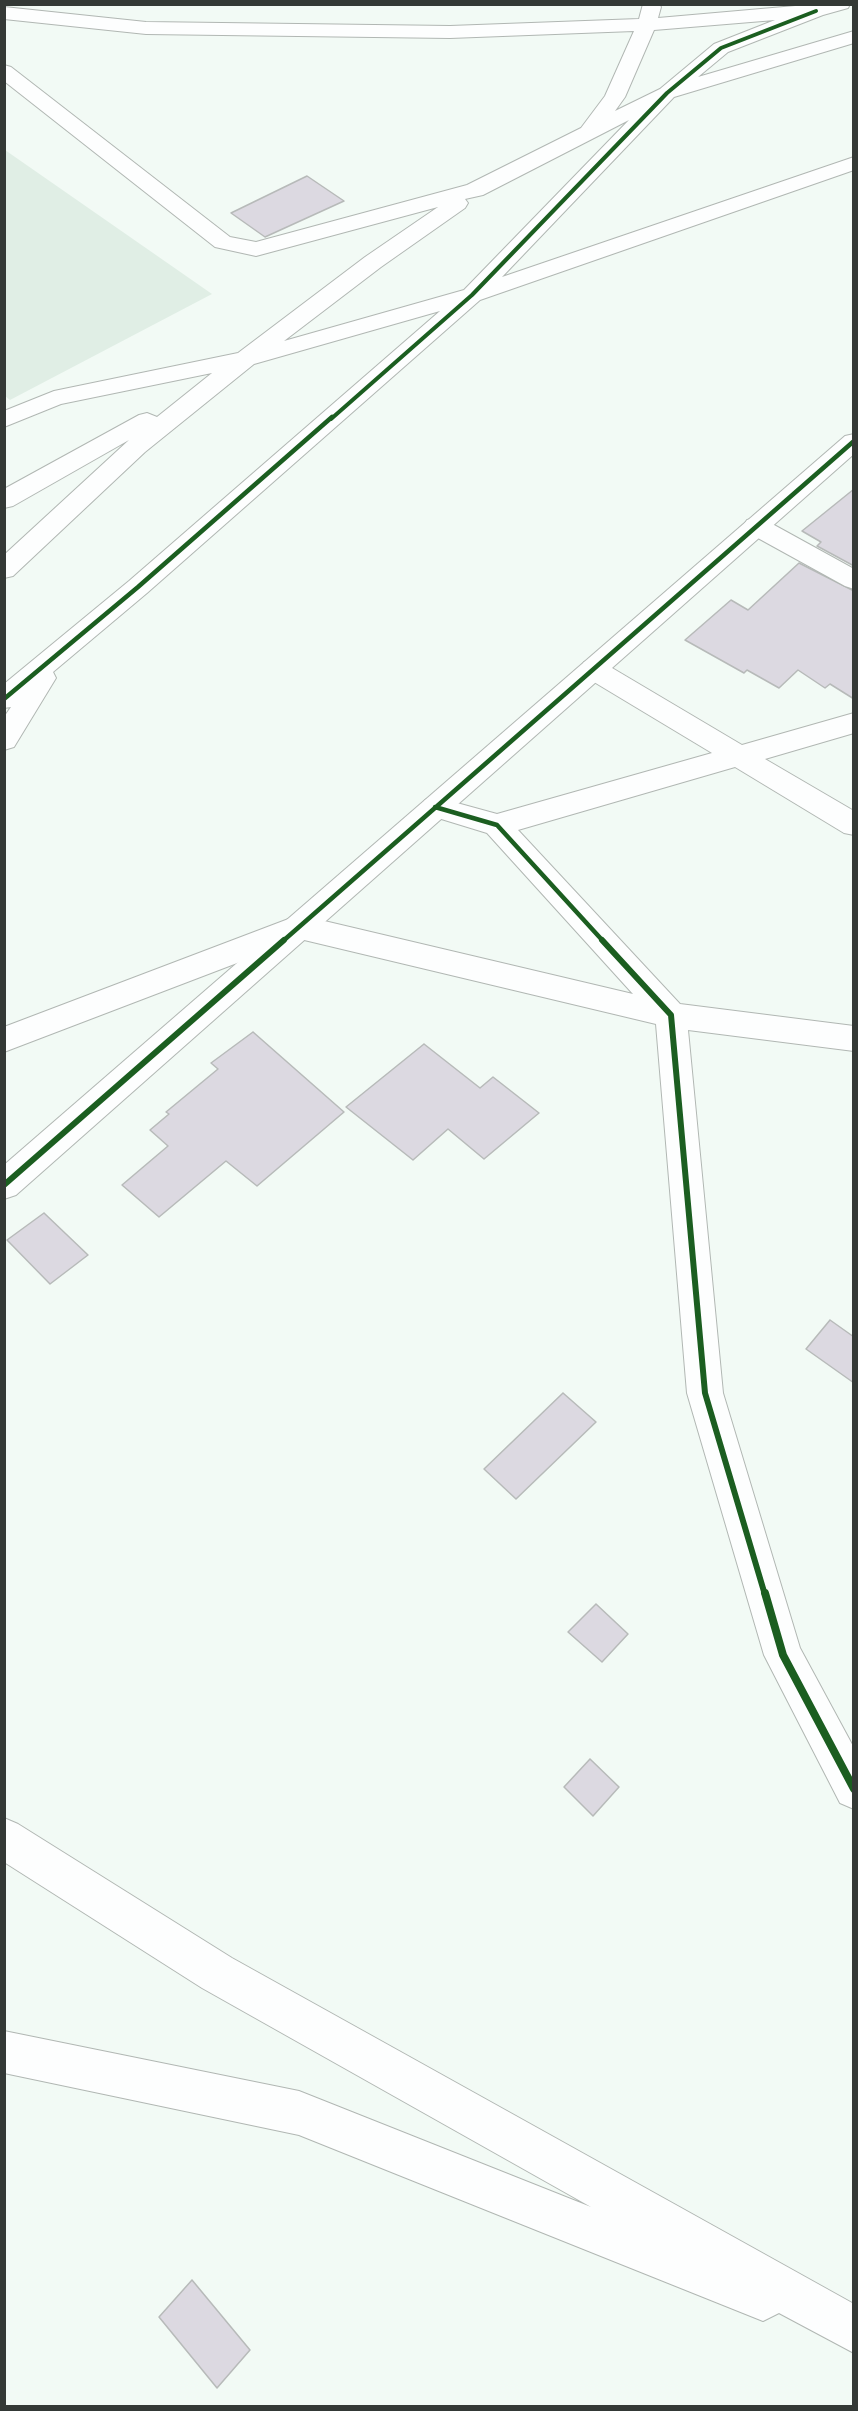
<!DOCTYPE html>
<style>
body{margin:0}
#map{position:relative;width:858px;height:2411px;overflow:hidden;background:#f2faf5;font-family:"PT Sans",sans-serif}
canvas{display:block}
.frame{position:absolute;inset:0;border:6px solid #343936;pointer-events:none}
</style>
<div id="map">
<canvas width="858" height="2411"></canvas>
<div class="frame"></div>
</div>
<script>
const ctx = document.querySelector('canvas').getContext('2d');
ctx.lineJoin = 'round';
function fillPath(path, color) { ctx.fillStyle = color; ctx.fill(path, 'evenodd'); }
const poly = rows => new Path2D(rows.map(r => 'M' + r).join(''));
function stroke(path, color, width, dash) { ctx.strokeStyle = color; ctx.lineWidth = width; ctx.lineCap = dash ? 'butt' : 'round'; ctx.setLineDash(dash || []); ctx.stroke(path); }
fillPath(poly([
 [5,150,212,294,10,400,5,396]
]), '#e0eee5');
const building = poly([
 [307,176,344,201,265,237,231,213,307,176],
 [854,489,854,566,817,546,821,542,802,531,854,489],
 [799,563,854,591,854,699,830,684,825,688,798,670,779,688,747,670,744,673,685,640,731,600,748,610,799,563],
 [253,1032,344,1112,257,1186,226,1161,159,1217,122,1185,168,1146,150,1130,169,1114,166,1112,218,1069,211,1063,253,1032],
 [424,1044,480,1088,493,1077,539,1113,484,1159,448,1129,413,1160,346,1107,424,1044],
 [44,1213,88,1255,50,1284,7,1240,44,1213],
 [830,1320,854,1337,854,1383,806,1349,830,1320],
 [563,1393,596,1422,516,1499,484,1469,563,1393],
 [596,1604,628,1634,602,1662,568,1632,596,1604],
 [590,1759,619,1787,593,1816,564,1787,590,1759],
 [192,2280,250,2350,217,2388,159,2317,192,2280]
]);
fillPath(building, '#dcd9e1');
stroke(building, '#b7bab9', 1.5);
const street = poly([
 [643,4,659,4,661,7,658,18,818,4,850,4,848,8,823,15,728,52,698,77,854,31,854,43,674,97,502,277,854,157,854,170,480,300,147,593,53,672,56,678,14,747,4,750,4,717,11,707,4,708,4,684,129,581,440,311,254,364,145,452,13,576,4,578,4,555,129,440,13,506,4,508,4,489,139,415,147,413,157,417,212,373,61,404,4,427,4,411,54,391,238,353,365,257,438,207,256,256,215,247,4,81,4,65,11,67,230,237,256,242,467,185,581,128,605,96,634,31,450,38,146,34,4,19,4,7,146,22,450,26,639,19,643,4],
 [775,20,714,44,660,89,615,111,625,97,654,30,775,20],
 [629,120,464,290,284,341,381,267,465,208,468,203,465,199,483,195,629,120],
 [756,518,765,520,854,569,854,589,845,586,747,532,743,526,747,520,756,518],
 [593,660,602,662,742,745,854,713,854,733,765,759,854,811,854,835,844,833,735,767,518,830,680,1004,854,1026,854,1051,688,1030,723,1393,800,1648,854,1748,854,1809,840,1803,764,1655,687,1393,656,1024,300,939,4,1052,4,1027,299,915,633,994,487,833,425,814,421,807,425,800,435,797,497,814,712,753,584,676,580,669,584,662,593,660],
 [4,1818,18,1824,232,1958,854,2304,854,2353,779,2313,763,2321,299,2135,4,2073,4,2031,299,2091,591,2207,202,1988,4,1862,4,1818]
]);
const secondary = poly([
 [854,434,854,454,16,1195,4,1199,4,1165,845,436,854,434]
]);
stroke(street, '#b1b7b3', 2);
stroke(secondary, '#b1b7b3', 2);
fillPath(street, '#fdfefe');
fillPath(secondary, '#fdfefe');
stroke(poly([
 [331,419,472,295,667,93,721,48,816,11]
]), '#1b5e20', 4);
stroke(poly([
 [4,699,138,587,332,417],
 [435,807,497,825,603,941],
 [283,941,854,441]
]), '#1b5e20', 4.5);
stroke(poly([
 [602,940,671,1015,705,1393,765,1595],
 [4,1185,284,940]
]), '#1b5e20', 6);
stroke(poly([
 [765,1593,783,1655,854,1789]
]), '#1b5e20', 8);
</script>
